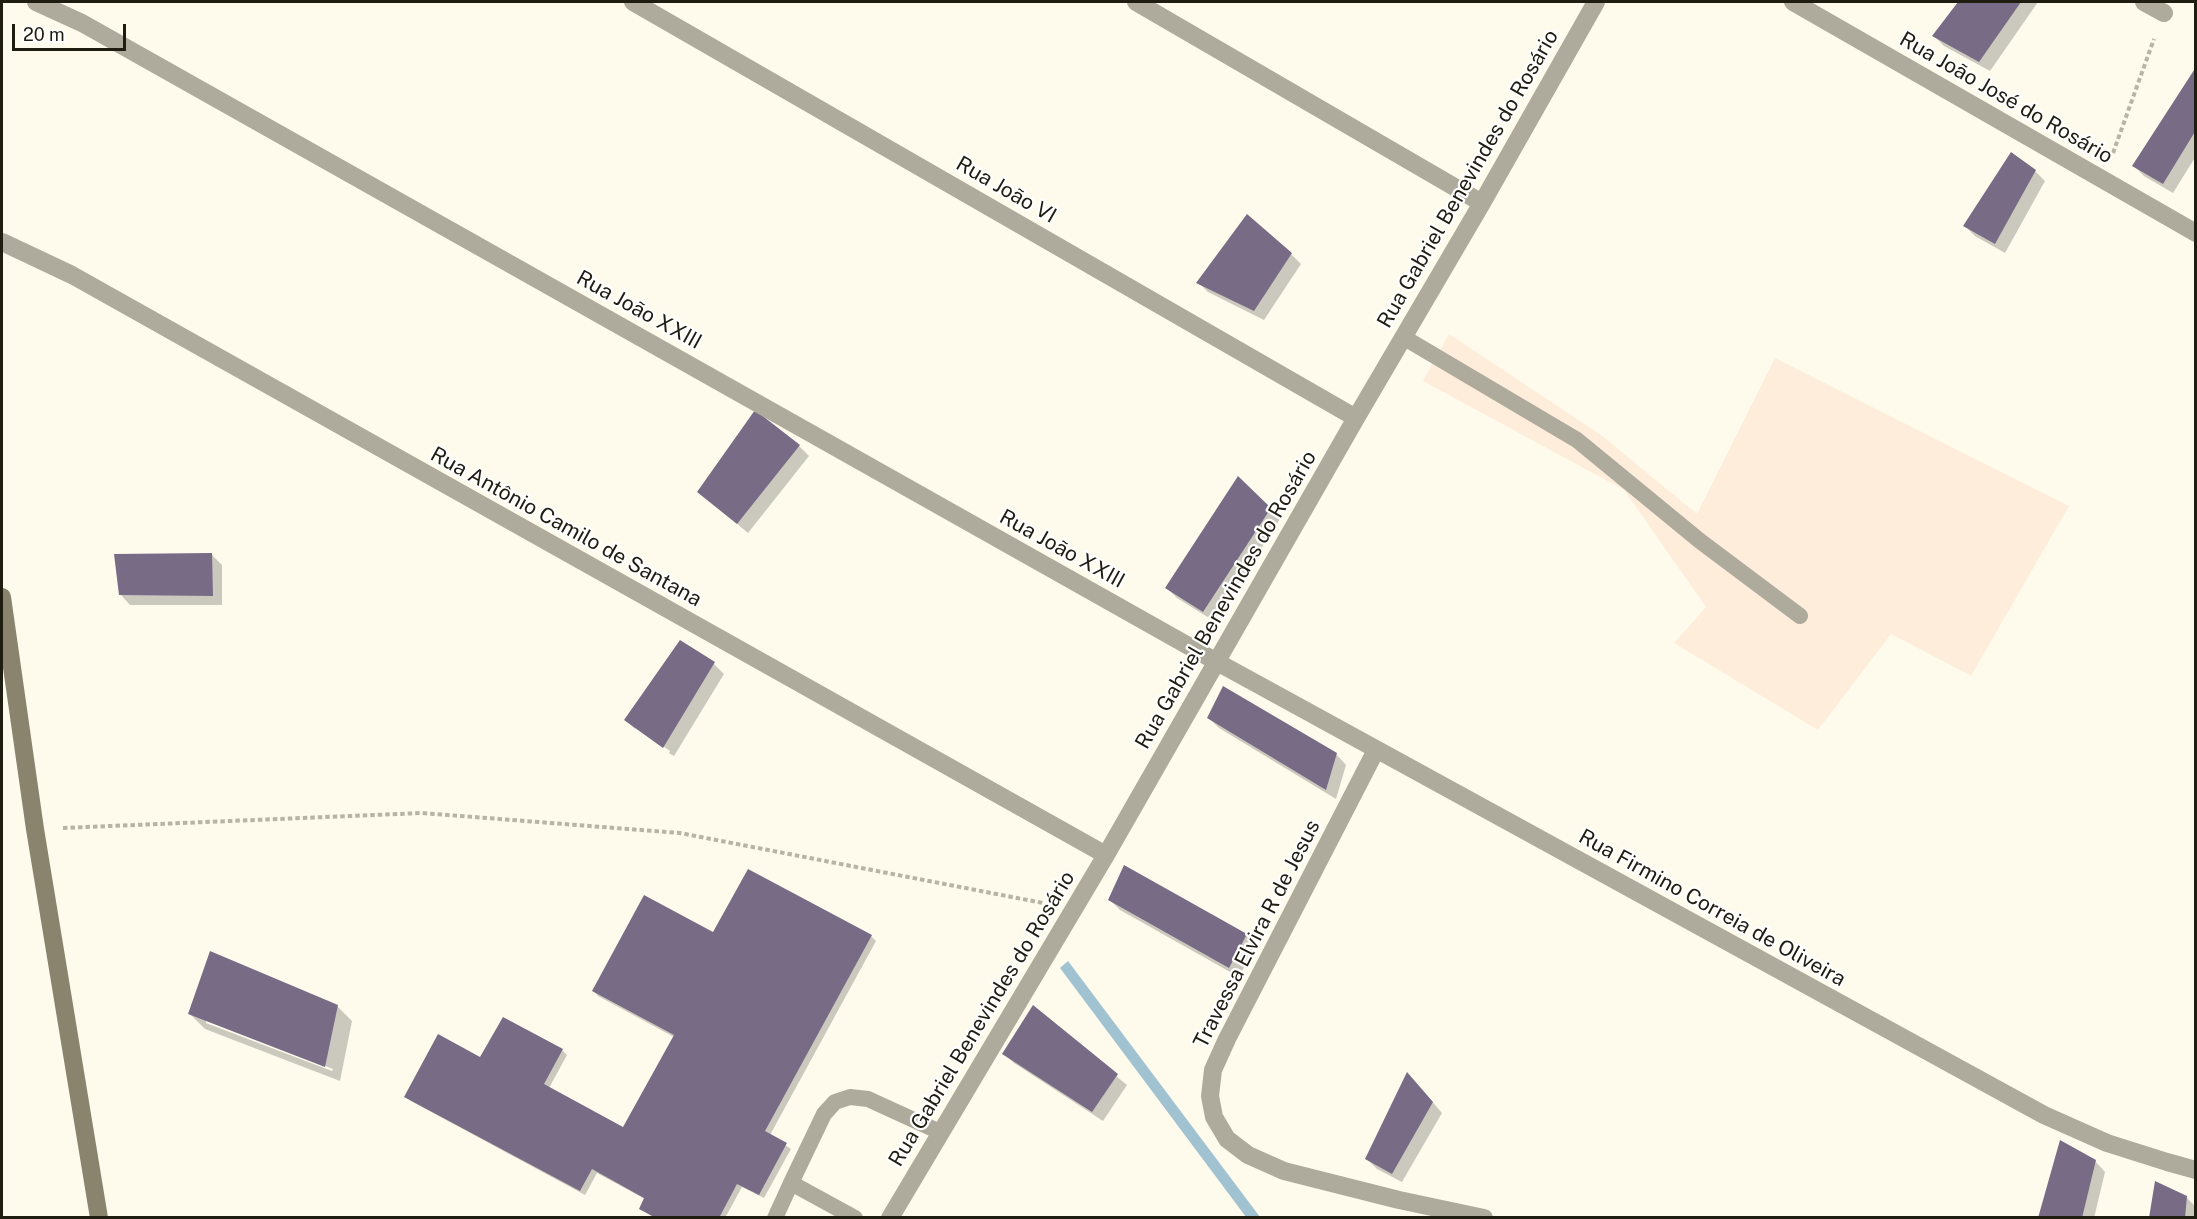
<!DOCTYPE html>
<meta charset="utf-8">
<style>
body{margin:0}
#map{position:relative;width:2197px;height:1219px;overflow:hidden;background:#fefbed;font-family:"Public Sans",sans-serif}
canvas{display:block}
.frame{position:absolute;inset:0;border:3px solid #1f1c10;pointer-events:none}
.scale{position:absolute;left:12px;top:24px;width:114px;height:27px;box-sizing:border-box;border:3px solid #1f1c10;border-top:0;padding-left:8px;font-size:18px;line-height:21px;white-space:nowrap;color:#1f1c10;-webkit-text-stroke:4px #fff;paint-order:stroke}
</style>
<div id="map">
<canvas width="2197" height="1219"></canvas>
<div class="frame"></div>
<div class="scale">20 m</div>
</div>
<script>
const ctx = document.querySelector('canvas').getContext('2d');
ctx.lineJoin = 'round';
function fillPath(path, color) { ctx.fillStyle = color; ctx.fill(path, 'evenodd'); }
const poly = rows => new Path2D(rows.map(r => 'M' + r).join(''));
function stroke(path, color, width, dash) { ctx.strokeStyle = color; ctx.lineWidth = width; ctx.lineCap = dash ? 'butt' : 'round'; ctx.setLineDash(dash || []); ctx.stroke(path); }
function label(font, color, halo, rows, align = 'center') {
  ctx.font = font + ' "Public Sans",sans-serif'; ctx.lineWidth = 4.5; ctx.setLineDash([]); ctx.textBaseline = 'middle'; ctx.strokeStyle = halo; ctx.fillStyle = color; for (const [text, x, y, turn = 0] of rows) {
    ctx.save(); ctx.translate(x, y); ctx.rotate((+turn || 0) * Math.PI / 180); ctx.textAlign = isNaN(turn) ? turn : align; if (halo) ctx.strokeText(text, 0, 0); ctx.fillText(text, 0, 0); ctx.restore();
  }
}
fillPath(poly([
 [1449,334,1601,435,1697,514,1775,358,2069,506,1971,676,1891,634,1818,730,1674,643,1706,607,1624,490,1423,381]
]), '#ffeddc');
fillPath(poly([
 [1068,961,1260,1217,1246,1217,1060,968]
]), '#a0c2d1');
fillPath(poly([
 [1960,2,2038,2,1990,71,1944,46,1934,36],
 [2196,70,2196,156,2173,193,2144,176,2134,166],
 [2035,171,2045,181,2005,253,1975,236,1965,226],
 [1291,254,1301,264,1264,320,1208,292,1198,282],
 [799,446,809,456,748,533,699,492],
 [1239,478,1280,519,1214,621,1177,598,1167,588],
 [212,555,222,565,222,605,130,605,120,594],
 [680,642,714,664,724,674,674,756,669,753,670,751,635,726,635,729,626,720],
 [1209,718,1336,754,1346,765,1336,799,1219,728],
 [1125,867,1246,935,1256,945,1239,977,1120,910,1110,900],
 [714,934,871,936,876,941,770,1135,791,1149,764,1198,742,1187,725,1218,654,1218,640,1208,645,1199,597,1173,585,1195,411,1101,406,1096,481,1059,562,1050,567,1055,549,1088,624,1129,674,1037,598,996,594,991],
 [337,1006,352,1021,340,1081,205,1029,190,1014],
 [206,1019,333,1069,332,1071,206,1023],
 [1033,1008,1127,1085,1103,1121,1014,1063,1004,1053],
 [1417,1084,1442,1113,1402,1182,1377,1169,1367,1159],
 [2095,1161,2105,1172,2094,1218,2039,1218],
 [2186,1197,2196,1207,2195,1218,2151,1218]
]), '#0003');
fillPath(poly([
 [1958,2,2021,2,1979,62,1932,36],
 [2196,67,2196,130,2163,184,2132,166],
 [2011,152,2036,170,1995,244,1963,226],
 [1247,214,1292,253,1254,311,1196,283],
 [755,410,800,445,737,524,697,492],
 [1238,476,1271,508,1203,612,1165,588],
 [212,553,213,596,119,595,114,554],
 [680,640,715,662,663,748,624,720],
 [1223,686,1337,753,1326,790,1207,718],
 [1124,865,1247,934,1229,968,1108,900],
 [748,869,872,935,765,1131,787,1143,759,1195,737,1184,719,1218,656,1218,639,1209,644,1198,592,1169,580,1191,404,1097,438,1034,480,1057,503,1017,563,1049,544,1084,623,1127,674,1035,592,991,644,895,713,932],
 [210,951,338,1005,325,1067,188,1014],
 [1033,1005,1118,1074,1092,1112,1002,1054],
 [1407,1072,1433,1102,1392,1174,1365,1159],
 [2060,1140,2096,1160,2082,1218,2038,1218],
 [2155,1181,2187,1196,2185,1218,2149,1218]
]), '#786b86');
stroke(poly([
 [2113,153,2154,39],
 [63,828,422,813,680,833,1043,903]
]), '#b7b4a6', 4, [4.5, 3]);
stroke(poly([
 [1403,337,1577,440,1700,541,1800,616],
 [775,1218,791,1183],
 [855,1218,791,1183,824,1114,835,1102,850,1097,868,1099,940,1132]
]), '#aeaa9c', 16);
stroke(poly([
 [36,2,82,23,1217,662,2044,1115,2107,1143,2167,1162,2196,1170],
 [633,2,1356,418],
 [1136,2,1482,203],
 [1793,2,2196,233],
 [2144,2,2164,13],
 [2,242,72,275,1106,855],
 [1376,750,1227,1039,1213,1070,1210,1096,1214,1117,1227,1139,1248,1155,1284,1171,1399,1200,1484,1218],
 [890,1218,1106,855,1356,418,1482,203,1596,2]
]), '#aeaa9c', 18);
stroke(poly([
 [2,597,35,829,99,1218]
]), '#8a846f', 18);
label('21px', '#1f1c10', '#fff', [
 ["Rua João José do Rosário",2006,98,30],
 ["Rua Gabriel Benevindes do Rosário",1468,179,-60],
 ["Rua João VI",1006,190,30],
 ["Rua João XXIII",639,310,29],
 ["Rua Antônio Camilo de Santana",566,527,29],
 ["Rua João XXIII",1062,549,29],
 ["Rua Gabriel Benevindes do Rosário",1226,600,-60],
 ["Rua Firmino Correia de Oliveira",1712,908,29],
 ["Travessa Elvira R de Jesus",1257,934,-63],
 ["Rua Gabriel Benevindes do Rosário",982,1019,-59]
]);
</script>
